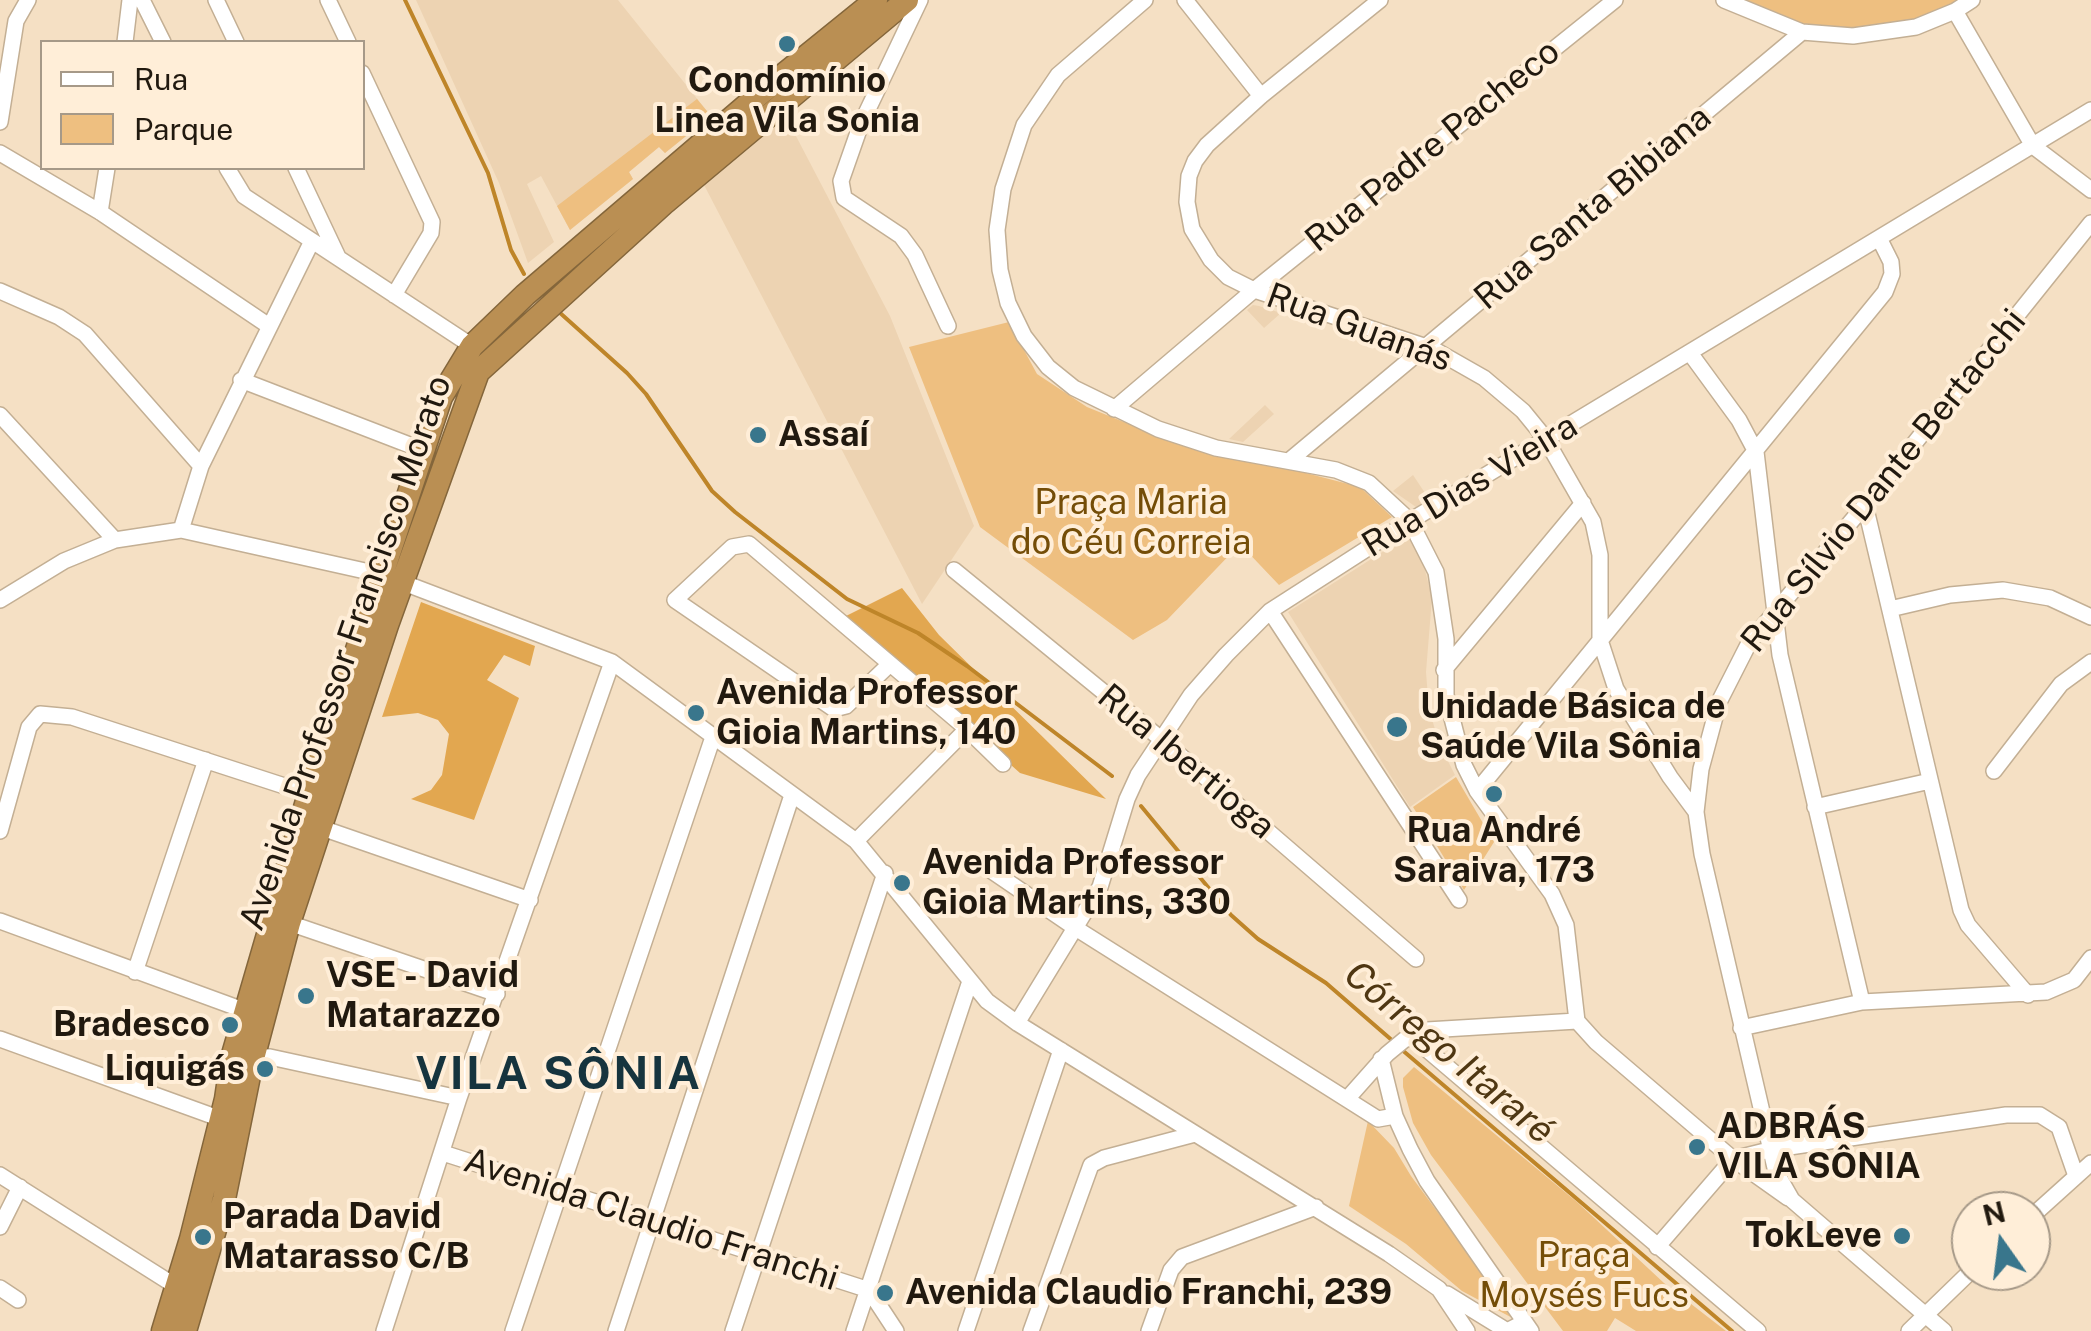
<!DOCTYPE html>
<meta charset="utf-8">
<style>
body{margin:0}
#map{position:relative;width:2091px;height:1331px;overflow:hidden;background:#f5e0c4;font-family:"Public Sans",sans-serif}
canvas{display:block}
.legend{position:absolute;left:40px;top:40px;width:325px;height:130px;box-sizing:border-box;background:#ffeed8;border:2px solid #a69988;margin:0;padding:12px 18px;list-style:none;font-size:30px;color:#21190f}
.legend li{display:flex;align-items:center;gap:20px;height:50px}
.legend b{width:50px;border:2px solid #a69988}
.north{position:absolute;left:1951px;top:1191px;width:100px;height:100px;box-sizing:border-box;background:#ffeed8;border:2px solid #a69988;border-radius:50%;rotate:346deg;font-size:28px;font-weight:700;line-height:40px;text-align:center;color:#21190f}
.north::after{content:'';display:block;margin:auto;width:35px;height:45px;background:#39768c;clip-path:polygon(50% 0,100% 100%,50% 72%,0 100%)}
</style>
<div id="map">
<canvas width="2091" height="1331"></canvas>
<ul class="legend">
<li><b style="height:12px;background:#fff"></b>Rua</li>
<li><b style="height:28px;background:#eebf80"></b>Parque</li>
</ul>
<div class="north">N</div>
</div>
<script>
const ctx = document.querySelector('canvas').getContext('2d');
ctx.lineJoin = 'round';
function fillPath(path, color) { ctx.fillStyle = color; ctx.fill(path, 'evenodd'); }
const poly = rows => new Path2D(rows.map(r => 'M' + r).join(''));
function stroke(path, color, width, dash) { ctx.strokeStyle = color; ctx.lineWidth = width; ctx.lineCap = dash ? 'butt' : 'round'; ctx.setLineDash(dash || []); ctx.stroke(path); }
function label(font, color, halo, rows, align = 'center') {
  ctx.font = font + ' "Public Sans",sans-serif'; ctx.lineWidth = 8; ctx.setLineDash([]); ctx.textBaseline = 'middle'; ctx.strokeStyle = halo; ctx.fillStyle = color; for (const [text, x, y, turn = 0] of rows) {
    ctx.save(); ctx.translate(x, y); ctx.rotate((+turn || 0) * Math.PI / 180); ctx.textAlign = isNaN(turn) ? turn : align; if (halo) ctx.strokeText(text, 0, 0); ctx.fillText(text, 0, 0); ctx.restore();
  }
}
fillPath(poly([
 [416,0,618,0,711,116,665,153,659,147,629,172,633,179,570,230,541,176,527,184,554,242,528,263,499,183],
 [785,115,890,316,974,526,922,604,703,183],
 [1253,305,1259,306,1281,313,1264,328,1247,310],
 [1265,405,1274,414,1243,442,1229,439],
 [1413,475,1429,499,1416,507,1393,491],
 [1409,535,1424,566,1432,598,1426,672,1429,710,1440,745,1455,775,1410,807,1288,612]
]), '#edd3b2');
fillPath(poly([
 [1740,0,1968,0,1912,27,1804,31],
 [697,99,711,116,665,153,659,147,629,172,633,179,570,230,557,206],
 [1009,322,1037,374,1087,407,1151,433,1360,487,1392,517,1279,585,1240,544,1167,620,1133,640,980,527,909,347],
 [1456,777,1494,842,1464,890,1413,807],
 [1414,1067,1577,1202,1664,1283,1726,1331,1636,1331,1615,1318,1607,1331,1563,1331,1431,1155,1413,1123,1403,1087,1403,1078],
 [1368,1121,1394,1148,1411,1176,1518,1321,1462,1291,1406,1244,1349,1206]
]), '#eebf80');
fillPath(poly([
 [902,588,939,635,1106,799,1020,773,844,617],
 [421,602,535,646,530,666,504,655,487,680,519,698,474,820,411,799,431,790,442,775,449,734,438,720,418,713,382,717]
]), '#e2a750');
stroke(poly([
 [405,0,488,173,511,250,524,274],
 [559,312,627,373,646,394,712,491,735,512,847,599,918,633,967,666,1112,776],
 [1141,806,1231,915,1258,939,1326,983,1394,1042],
 [1401,1049,1732,1331]
]), '#be8529', 4);
const minor = poly([
 [142,0,163,42],
 [216,0,236,42],
 [328,0,348,42],
 [920,0,861,124,841,181,844,198,901,236,915,255,948,326],
 [1145,0,1058,75,1024,125,1003,189,997,230,1000,270,1008,303,1024,336,1048,367,1074,388,1158,429,1216,448,1336,470,1369,483,1410,521,1436,572,1446,639,1446,695,1464,765,1477,791,1552,894,1566,925,1577,1021],
 [1185,0,1261,96],
 [1380,0,1261,96,1207,145,1195,161,1189,176,1187,202,1192,229,1211,260,1228,277,1254,290,1433,349,1484,378,1523,411,1545,438,1593,522,1600,555,1600,640,1616,689,1670,777,1696,812],
 [1724,0,1802,32,1853,36,1916,27,1955,11,1972,0],
 [1955,11,2033,146,2091,190],
 [125,42,130,0],
 [362,73,432,222,431,233,394,295],
 [0,122,16,21,28,0],
 [0,153,100,212,269,326],
 [227,168,244,196,472,346],
 [296,168,338,257],
 [100,212,107,168],
 [0,291,59,317,85,334,201,466],
 [1690,353,1739,420,1756,452,1780,655,1862,1002],
 [241,380,425,451],
 [1114,409,1254,290,1615,0],
 [0,415,115,540],
 [1290,460,1802,32],
 [1865,505,1961,910,1968,925,2028,995],
 [181,530,201,466,312,241],
 [954,570,1161,739,1416,959],
 [0,600,64,561,115,540,181,530,383,575,612,662,856,841,987,1001,1017,1023,1389,1254,1439,1289,1467,1331],
 [1890,609,1950,595,2003,590,2050,598,2091,617],
 [1270,611,1459,900],
 [890,664,846,706,834,709,675,600,732,547,749,544,967,729,1003,764],
 [1444,670,1583,503],
 [1994,771,2061,684,2091,662],
 [1477,791,1885,292,1892,274,1891,262,1880,240],
 [1815,807,1930,781],
 [319,827,530,900],
 [0,831,29,727,40,714,72,717,309,794],
 [856,841,967,729],
 [992,871,1077,929,1378,1119,1395,1116],
 [0,921,246,1011],
 [289,923,497,994],
 [135,972,206,760],
 [1577,1021,1596,1042,1733,1159,1788,1198],
 [1017,1023,1100,887,1127,799,1138,775,1191,695,1226,655,1270,611,1410,521,2091,110],
 [1741,1028,1862,1002,2046,992,2074,980,2091,958],
 [1411,1036,1758,1331],
 [0,1039,221,1119],
 [247,1056,270,1057,459,1098],
 [1381,1059,1395,1116,1410,1149,1427,1181,1531,1331],
 [1347,1099,1387,1054,1404,1040,1427,1030,1577,1021],
 [443,1153,869,1290,896,1331],
 [1733,1159,1769,1150,2006,1115,2040,1115,2059,1127,2076,1176],
 [0,1175,177,1287],
 [2031,1217,2091,1163],
 [0,1227,20,1187],
 [1657,1247,1733,1159],
 [0,1288,18,1300],
 [1447,1294,1507,1331,1525,1322],
 [384,1331,459,1098,612,662],
 [513,1331,713,737],
 [616,1331,792,795],
 [733,1331,885,873],
 [854,1331,970,981],
 [966,1331,1061,1050],
 [1031,1331,1091,1165,1104,1158,1195,1134],
 [1149,1331,1171,1270,1182,1257,1316,1207],
 [1909,1331,1971,1271],
 [1944,1331,1792,1200,1776,1172,1702,854,1696,812,1701,769,1719,702,1749,643,1865,505,2091,223]
]);
const highway = poly([
 [163,1331,191,1239,226,1099,232,1058,309,794,441,397,472,346,525,295,761,93,876,0],
 [185,1331,224,1199,251,1066,289,923,387,625,478,372,663,204,907,0]
]);
stroke(minor, '#c3af94', 18);
stroke(highway, '#84663b', 25);
stroke(minor, '#fff', 15);
stroke(highway, '#ba8f53', 22);
for (const [x, y, r, color] of [
 [787,44,10,"#39768c"],
 [758,435,10,"#39768c"],
 [696,713,10,"#39768c"],
 [1397,727,12,"#39768c"],
 [1494,794,10,"#39768c"],
 [902,883,10,"#39768c"],
 [306,996,10,"#39768c"],
 [230,1025,10,"#39768c"],
 [265,1069,10,"#39768c"],
 [1697,1147,10,"#39768c"],
 [1902,1236,10,"#39768c"],
 [203,1237,10,"#39768c"],
 [885,1293,10,"#39768c"]
]) { const dot = new Path2D(); dot.arc(x, y, r, 0, 2 * Math.PI); ctx.fillStyle = color; ctx.fill(dot); stroke(dot, '#ffeed8', 4); }
label('bold 35px', '#21190f', '#ffeed8', [
 ["Condomínio",787,81,"center"],
 ["Linea Vila Sonia",787,121,"center"],
 ["Assaí",778,435],
 ["Avenida Professor",716,693],
 ["Gioia Martins, 140",716,733],
 ["Unidade Básica de",1420,707],
 ["Saúde Vila Sônia",1420,747],
 ["Rua André",1494,831,"center"],
 ["Saraiva, 173",1494,871,"center"],
 ["Avenida Professor",922,863],
 ["Gioia Martins, 330",922,903],
 ["VSE - David",326,976],
 ["Matarazzo",326,1016],
 ["Bradesco",210,1025,"right"],
 ["Liquigás",245,1069,"right"],
 ["ADBRÁS",1717,1127],
 ["VILA SÔNIA",1717,1167],
 ["Parada David",223,1217],
 ["Matarasso C/B",223,1257],
 ["TokLeve",1882,1236,"right"],
 ["Avenida Claudio Franchi, 239",905,1293]
], 'left');
label('35px', '#21190f', '#ffeed8', [
 ["Rua Padre Pacheco",1433,146,-39],
 ["Rua Santa Bibiana",1593,208,-40],
 ["Rua Guanás",1359,328,20],
 ["Rua Sílvio Dante Bertacchi",1884,481,-51],
 ["Rua Dias Vieira",1470,486,-31],
 ["Avenida Professor Francisco Morato",346,653,-71],
 ["Rua Ibertioga",1186,762,40],
 ["Avenida Claudio Franchi",651,1220,18]
]);
label('35px', '#744d07', '#ffeed8', [
 ["Praça Maria",1131,503],
 ["do Céu Correia",1131,543],
 ["Praça",1584,1256],
 ["Moysés Fucs",1584,1296]
]);
label('italic 38px', '#4f3713', '#ffeed8', [
 ["Córrego Itararé",1449,1053,40]
]);
ctx.letterSpacing = '2.5px';
label('bold 45px', '#16343e', '#ffeed8', [
 ["VILA SÔNIA",559,1075]
]);
ctx.letterSpacing = '0px';
</script>
